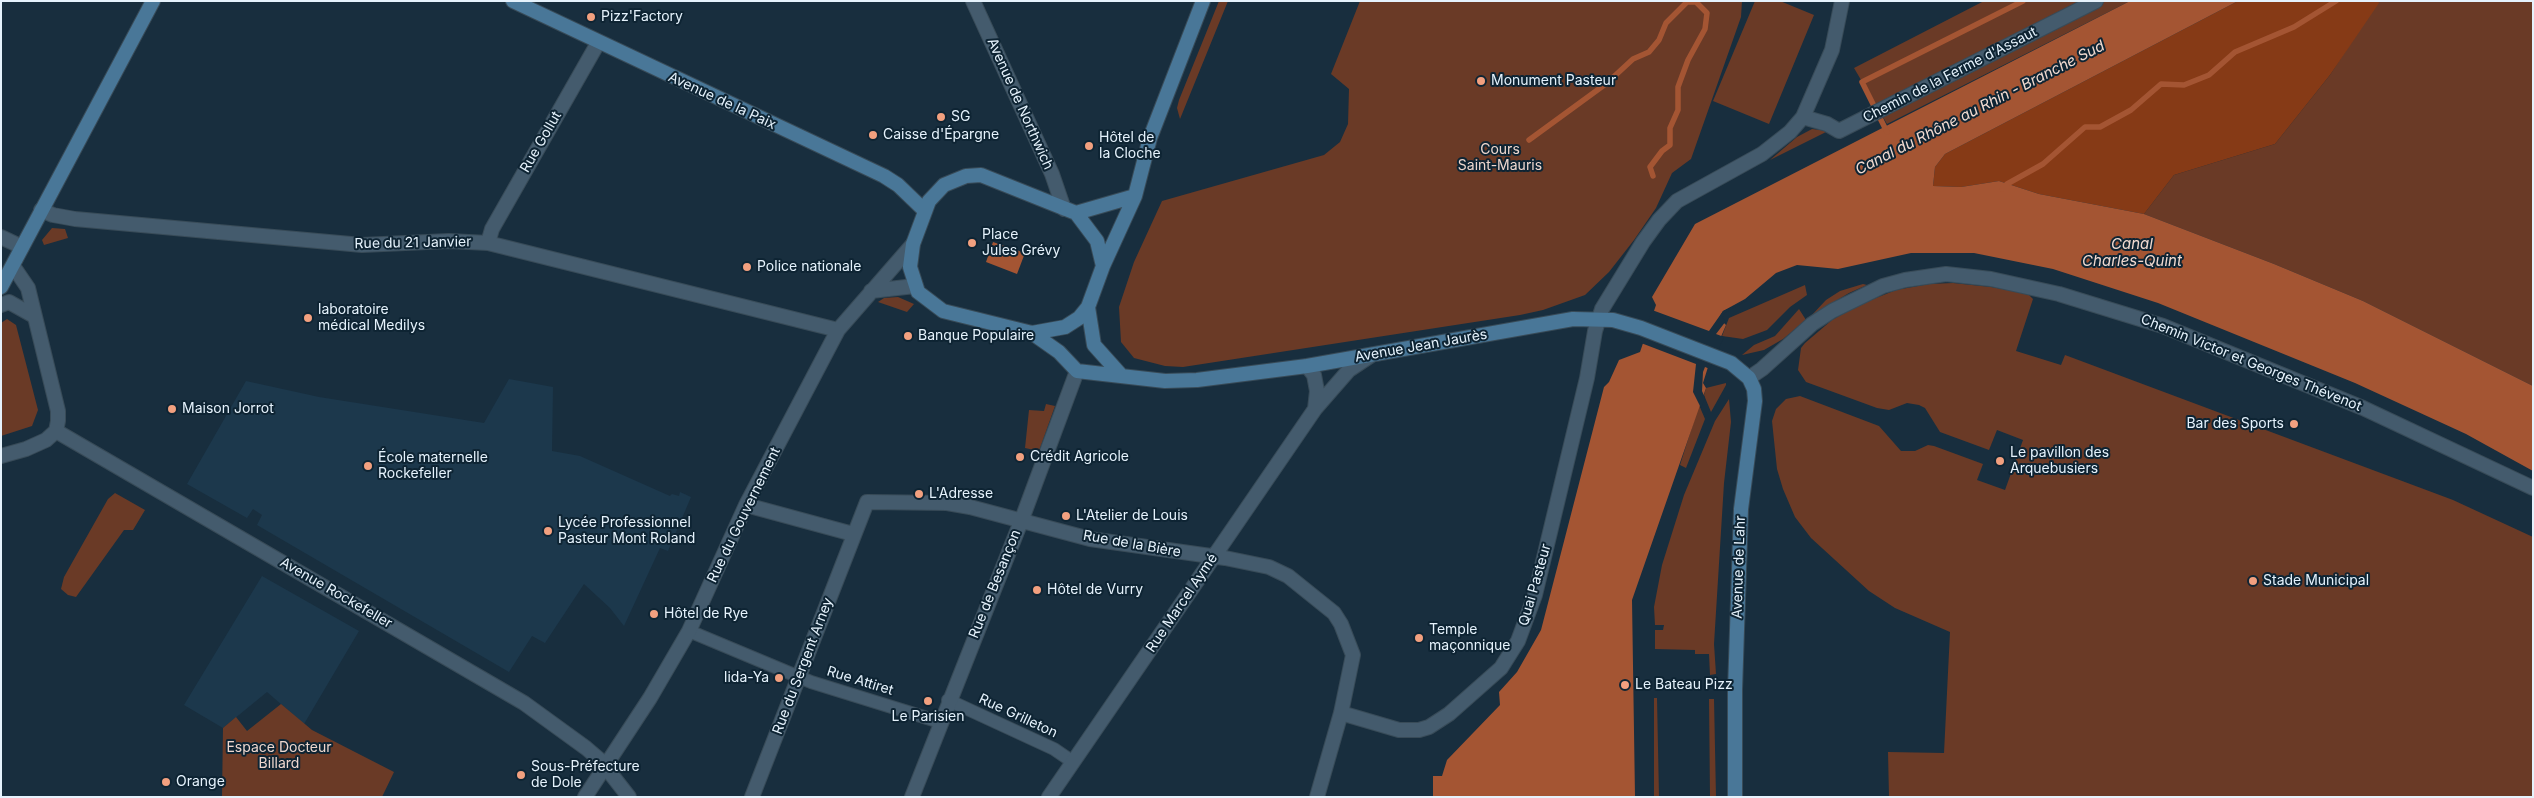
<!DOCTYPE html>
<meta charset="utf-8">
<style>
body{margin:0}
#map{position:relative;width:2534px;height:798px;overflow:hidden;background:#182e3e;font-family:Inter,sans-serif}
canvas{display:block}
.frame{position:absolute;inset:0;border:2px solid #e5f2fc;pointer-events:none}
</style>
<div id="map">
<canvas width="2534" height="798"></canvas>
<div class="frame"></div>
</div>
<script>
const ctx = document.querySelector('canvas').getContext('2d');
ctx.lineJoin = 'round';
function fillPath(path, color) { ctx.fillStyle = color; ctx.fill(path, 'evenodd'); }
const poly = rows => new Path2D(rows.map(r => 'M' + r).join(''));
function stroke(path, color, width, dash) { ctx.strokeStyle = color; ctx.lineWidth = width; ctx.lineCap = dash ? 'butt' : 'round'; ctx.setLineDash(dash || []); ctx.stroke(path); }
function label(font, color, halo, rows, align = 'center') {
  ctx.font = font + ' Inter,sans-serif'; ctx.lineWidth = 4; ctx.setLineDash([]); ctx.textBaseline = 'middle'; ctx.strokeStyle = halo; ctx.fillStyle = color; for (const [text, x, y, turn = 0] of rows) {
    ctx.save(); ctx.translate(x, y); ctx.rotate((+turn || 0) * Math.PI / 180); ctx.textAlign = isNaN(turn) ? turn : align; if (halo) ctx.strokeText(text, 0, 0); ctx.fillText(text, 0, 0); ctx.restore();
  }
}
fillPath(poly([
 [509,379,553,387,552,451,580,456,670,496,672,494,679,496,680,492,691,497,668,551,660,548,624,626,610,608,584,584,545,643,532,636,509,672,257,525,262,515,253,509,247,518,187,484,246,381,319,397,484,423],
 [262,576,359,631,304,724,267,692,223,728,184,705]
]), '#1c384c');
fillPath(poly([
 [1219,1,1228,1,1180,119,1177,108,1179,100],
 [1360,1,1742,1,1741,17,1691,159,1672,173,1656,208,1634,240,1609,272,1585,295,1543,310,1520,315,1183,367,1165,366,1134,358,1121,342,1119,307,1134,262,1162,201,1324,155,1340,142,1348,124,1349,89,1331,74],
 [1755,1,1780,1,1814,15,1769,124,1713,101],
 [1984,1,2130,1,1887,124,1854,68],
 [2378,1,2533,1,2533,386,2363,301,2274,264,2144,214,2174,175,2275,144,2330,75],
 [1812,129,1828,131,1770,160,1797,137],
 [52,228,65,229,68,238,44,245,42,240],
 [1953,283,1991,287,2027,293,2033,299,2016,351,2061,365,2065,355,2453,500,2533,537,2533,797,1889,797,1888,752,1944,753,1950,632,1895,608,1869,591,1811,538,1795,517,1783,489,1777,469,1772,421,1776,409,1786,399,1800,396,1879,426,1901,451,1915,451,1928,445,1934,446,1983,464,1977,480,2005,490,2023,440,1997,430,1989,450,1940,432,1925,408,1919,405,1907,403,1889,410,1877,408,1806,382,1798,370,1801,348,1805,343,1832,320,1861,304,1896,290,1929,284],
 [1863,284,1867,285,1849,293,1811,316,1826,300,1840,291],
 [1805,285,1807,295,1790,307,1767,330,1743,339,1722,336,1729,318],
 [898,297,914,304,907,312,878,302,884,298],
 [1799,309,1806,320,1783,339,1764,350,1742,355,1754,345,1775,336],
 [7,319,16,325,38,410,32,426,1,436,1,323],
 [1726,383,1726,385,1711,412,1704,395,1706,388],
 [1729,399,1731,422,1724,483,1714,644,1716,674,1710,675,1709,654,1695,654,1695,650,1655,649,1655,630,1663,630,1664,625,1655,625,1654,607,1662,565,1684,495,1715,421],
 [1046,404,1055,406,1039,451,1025,448,1029,410,1044,411],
 [1699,405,1705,419,1686,468,1680,465],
 [115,493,145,510,133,530,124,530,76,597,68,595,61,589,64,577,108,499],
 [1654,698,1657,698,1659,797,1654,797],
 [1709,699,1714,699,1716,797,1710,797],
 [281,704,312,730,394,772,382,797,222,797,223,728,236,717,247,731]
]), '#6a3a26');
fillPath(poly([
 [2238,1,2378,1,2379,3,2330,75,2275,144,2174,175,2144,214,2039,194,1999,181,1961,187,1933,186,1935,167,1945,154]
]), '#863a16');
fillPath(poly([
 [2130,1,2238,1,1945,154,1935,167,1933,186,1961,187,1999,181,2039,194,2144,214,2274,264,2363,301,2533,386,2533,471,2466,434,2355,383,2158,303,2053,269,1974,253,1911,253,1838,269,1797,265,1776,273,1745,299,1723,311,1719,318,1726,325,1708,367,1703,383,1706,388,1632,600,1635,797,1433,797,1433,776,1442,776,1447,760,1500,705,1499,692,1517,672,1541,630,1604,387,1609,382,1619,360,1640,352,1656,305,1652,297,1695,224],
 [993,242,1025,253,1017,274,986,262]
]), '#a45533');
fillPath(poly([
 [1748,300,1725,313,1722,318,1726,321,1716,334,1724,337,1710,369,1705,367,1703,372,1702,391,1705,398,1701,408,1693,392,1696,364,1641,343,1652,310,1709,331,1723,311]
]), '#182e3e');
stroke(poly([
 [1887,132,1862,82,2023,1],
 [1529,140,1607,83,1633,59,1649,52,1659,40,1666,23,1687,2,1696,2,1707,13,1705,29,1688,60,1678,87,1678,110,1670,128,1670,145,1662,151,1650,167,1653,176],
 [2002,189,2007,184,2043,164,2085,127,2100,127,2131,110,2161,84,2184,85,2209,75,2235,52,2294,27,2336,1]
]), '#a45533', 5.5);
const pedestrian = poly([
 [689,631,811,682,940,722],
 [948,700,1054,749,1073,762]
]);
const minor = poly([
 [1803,117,1827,124,1839,131,2096,1],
 [41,210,53,215,75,219,362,245,449,241,488,243,838,330],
 [1,237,22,247],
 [488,243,492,229,598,43],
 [871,291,915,286],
 [1,305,9,302,34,316],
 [1307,366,1314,375,1317,391,1315,409],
 [1749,378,1762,369,1812,324,1832,311,1883,286,1905,280,1946,274,1991,279,2059,294,2163,326,2363,408,2533,488],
 [56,431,524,703,586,748,600,760,629,797],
 [1,456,26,449,46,440,56,431,58,421,58,411,28,288,13,266],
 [746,505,853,534],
 [1341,713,1399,730,1419,730,1429,727,1449,714,1501,668,1518,641,1535,595,1587,378,1595,331,1602,309,1643,242,1659,220,1677,201,1762,154,1790,132,1803,117,1832,50,1842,1],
 [585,797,650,698,689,631,746,505,838,330,913,244],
 [752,797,867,502,947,503,970,507,1090,539,1225,558,1269,567,1288,576,1334,613,1341,624,1353,655,1341,713,1317,797],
 [912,797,1022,519,1077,371],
 [1049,797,1315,409,1349,370,1370,356]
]);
const tertiary = poly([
 [973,1,1052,174,1064,209]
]);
const secondary = poly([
 [513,1,884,176,898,185,924,210],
 [1076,213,1135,196],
 [1103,266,1097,241,1076,213,981,175,966,176,944,185,929,201,913,244,910,267,918,292,943,311,1032,333,1065,327,1079,318,1088,307,1103,266,1135,196,1150,138,1203,1],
 [1,287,153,1],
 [1088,307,1094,345,1120,374],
 [1032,333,1059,352,1077,371,1165,381,1197,380,1307,366,1573,319,1613,320,1641,328,1731,363,1749,378,1754,389,1755,401,1741,509,1735,690,1735,797]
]);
stroke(pedestrian, '#384b58', 14);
stroke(minor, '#384b58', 16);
stroke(tertiary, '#384b58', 16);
stroke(secondary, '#384b58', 16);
stroke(pedestrian, '#445b6d', 12);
stroke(minor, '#445b6d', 14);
stroke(tertiary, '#445b6d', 14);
stroke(secondary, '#497798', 14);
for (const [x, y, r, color] of [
 [591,17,5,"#f2a07f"],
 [1481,81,5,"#f2a07f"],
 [941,117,5,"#f2a07f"],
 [873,135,5,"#f2a07f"],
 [1089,146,5,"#f2a07f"],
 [972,243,5,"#f2a07f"],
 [747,267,5,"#f2a07f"],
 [308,318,5,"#f2a07f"],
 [908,336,5,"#f2a07f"],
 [172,409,5,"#f2a07f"],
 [2294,424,5,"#f2a07f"],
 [1020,457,5,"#f2a07f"],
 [2000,461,5,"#f2a07f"],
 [368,466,5,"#f2a07f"],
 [919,494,5,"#f2a07f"],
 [1066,516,5,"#f2a07f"],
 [548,531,5,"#f2a07f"],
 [2253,581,5,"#f2a07f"],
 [1037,590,5,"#f2a07f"],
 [654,614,5,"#f2a07f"],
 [1419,638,5,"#f2a07f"],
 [779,678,5,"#f2a07f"],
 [1625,685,5,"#f2a07f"],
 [928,701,5,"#f2a07f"],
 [521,775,5,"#f2a07f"],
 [166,782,5,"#f2a07f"]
]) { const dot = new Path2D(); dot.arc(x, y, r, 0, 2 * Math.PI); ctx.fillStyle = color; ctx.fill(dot); stroke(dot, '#0e2433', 2); }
label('14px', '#e5f2fc', '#0e2433', [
 ["Pizz'Factory",601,17],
 ["Monument Pasteur",1491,81],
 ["SG",951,117],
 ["Caisse d'Épargne",883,135],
 ["Hôtel de",1099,138],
 ["la Cloche",1099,154],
 ["Place",982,235],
 ["Jules Grévy",982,251],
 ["Police nationale",757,267],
 ["laboratoire",318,310],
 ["médical Medilys",318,326],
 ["Banque Populaire",918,336],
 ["Maison Jorrot",182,409],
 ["Bar des Sports",2284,424,"right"],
 ["Le pavillon des",2010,453],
 ["Arquebusiers",2010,469],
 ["Crédit Agricole",1030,457],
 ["École maternelle",378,458],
 ["Rockefeller",378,474],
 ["L'Adresse",929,494],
 ["L'Atelier de Louis",1076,516],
 ["Lycée Professionnel",558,523],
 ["Pasteur Mont Roland",558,539],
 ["Stade Municipal",2263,581],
 ["Hôtel de Vurry",1047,590],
 ["Hôtel de Rye",664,614],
 ["Temple",1429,630],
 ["maçonnique",1429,646],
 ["Iida-Ya",769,678,"right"],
 ["Le Bateau Pizz",1635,685],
 ["Le Parisien",928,717,"center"],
 ["Sous-Préfecture",531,767],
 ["de Dole",531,783],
 ["Orange",176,782]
], 'left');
label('14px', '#e5f2fc', '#0e2433', [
 ["Chemin de la Ferme d'Assaut",1950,75,-27],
 ["Avenue de la Paix",722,101,25],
 ["Avenue de Northwich",1020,104,66],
 ["Rue Gollut",541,142,-60],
 ["Rue du 21 Janvier",413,243,-1],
 ["Avenue Jean Jaurès",1421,346,-10],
 ["Chemin Victor et Georges Thévenot",2251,363,22],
 ["Rue du Gouvernement",744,515,-64],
 ["Rue de la Bière",1132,544,10],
 ["Avenue de Lahr",1739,567,-88],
 ["Rue de Besançon",995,584,-68],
 ["Quai Pasteur",1535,585,-74],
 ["Avenue Rockefeller",336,593,30],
 ["Rue Marcel Aymé",1182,603,-56],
 ["Rue du Sergent Arney",803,666,-69],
 ["Rue Attiret",860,681,17],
 ["Rue Grilleton",1018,716,25]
]);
label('14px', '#eed7ce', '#0e2433', [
 ["Cours",1500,150],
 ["Saint-Mauris",1500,166],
 ["Espace Docteur",279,748],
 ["Billard",279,764]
]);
label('italic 15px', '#f2dbd1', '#0e2433', [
 ["Canal du Rhône au Rhin - Branche Sud",1980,108,-27],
 ["Canal",2132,244],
 ["Charles-Quint",2132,261]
]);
</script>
